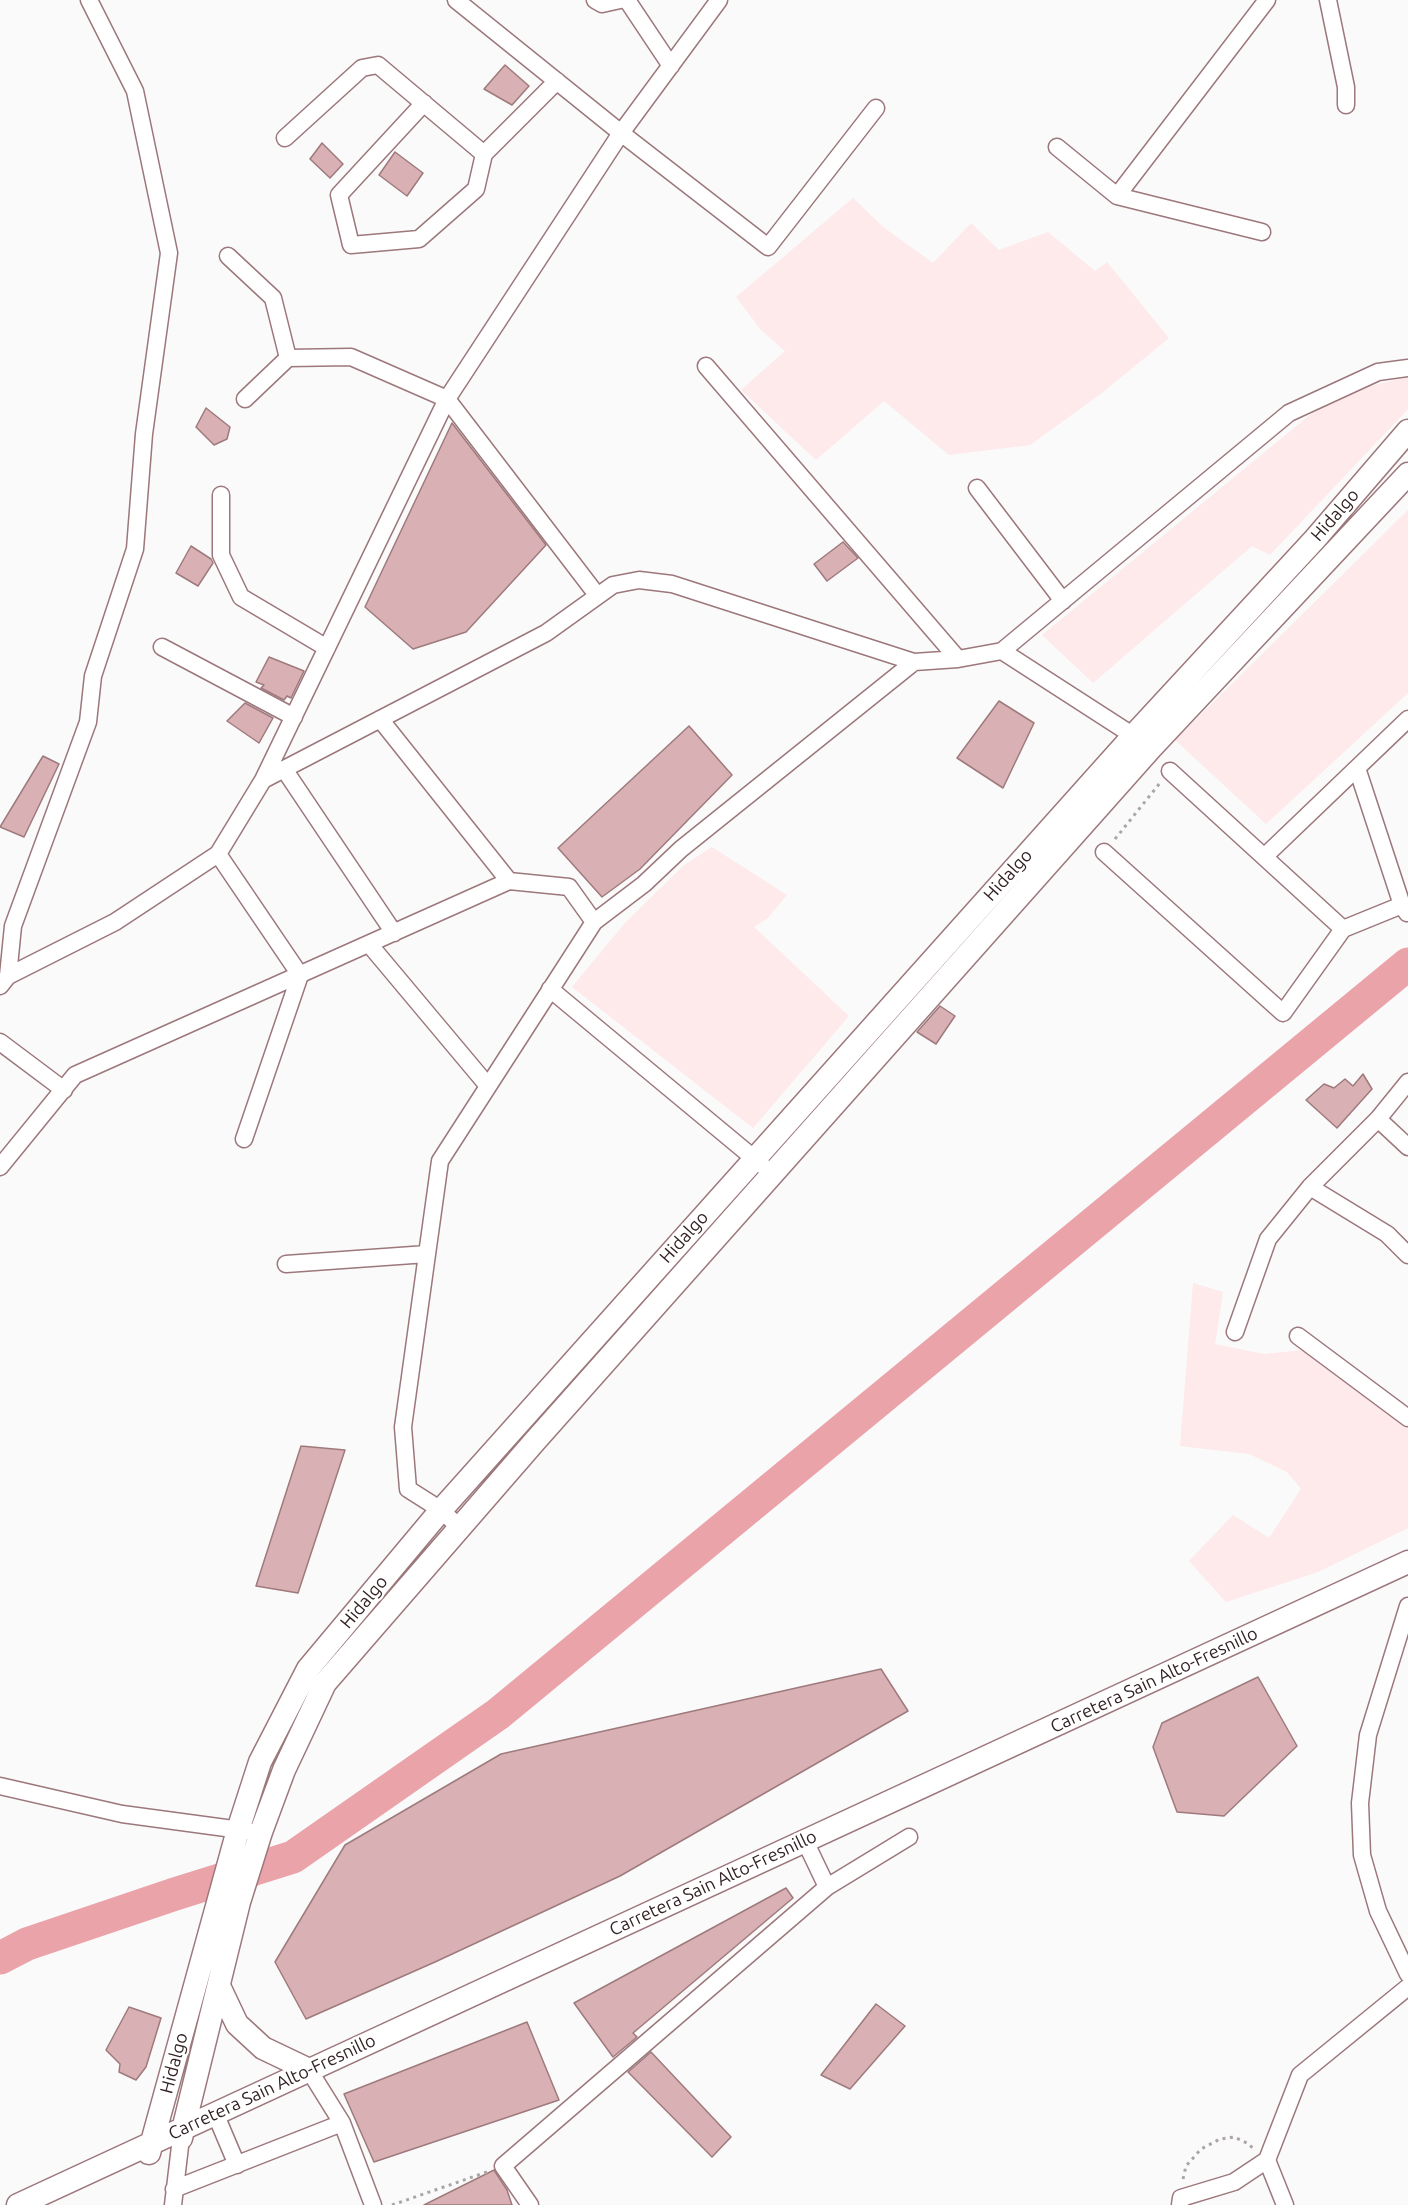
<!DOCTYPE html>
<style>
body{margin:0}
canvas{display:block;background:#fafafa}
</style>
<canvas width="1408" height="2205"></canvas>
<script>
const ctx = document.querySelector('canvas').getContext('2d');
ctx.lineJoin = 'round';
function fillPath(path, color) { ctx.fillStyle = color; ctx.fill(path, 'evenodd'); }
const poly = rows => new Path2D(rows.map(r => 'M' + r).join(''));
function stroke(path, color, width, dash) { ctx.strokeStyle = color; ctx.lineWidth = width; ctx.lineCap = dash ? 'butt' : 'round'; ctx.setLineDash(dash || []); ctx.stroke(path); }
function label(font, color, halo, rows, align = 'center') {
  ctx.font = font + ' Ubuntu,sans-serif'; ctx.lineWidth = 4.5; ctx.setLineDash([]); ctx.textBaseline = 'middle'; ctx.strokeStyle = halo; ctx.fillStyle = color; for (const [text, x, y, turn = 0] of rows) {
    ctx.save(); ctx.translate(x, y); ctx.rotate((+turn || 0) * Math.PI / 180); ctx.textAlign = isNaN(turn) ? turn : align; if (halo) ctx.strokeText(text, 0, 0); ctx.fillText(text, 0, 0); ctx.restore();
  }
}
fillPath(poly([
 [853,198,883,227,933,263,971,223,999,250,1048,232,1095,271,1107,262,1169,338,1102,393,1030,445,949,455,884,401,816,460,741,390,785,351,761,330,736,297],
 [1408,377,1408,409,1270,555,1252,546,1093,683,1042,635,1311,414,1366,387],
 [1408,510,1408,693,1266,824,1175,740],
 [712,847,787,895,768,918,754,927,849,1016,753,1128,572,987,625,923,684,865],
 [1193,1283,1223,1292,1215,1344,1264,1354,1302,1350,1408,1427,1408,1528,1318,1572,1226,1602,1189,1561,1233,1515,1269,1538,1301,1489,1287,1472,1249,1454,1180,1446]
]), '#fee9eb');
stroke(poly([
 [0,1958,27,1944,175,1894,293,1857,498,1714,1408,964]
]), '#eba3aa', 33);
const building = poly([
 [505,65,529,86,512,105,484,89,505,65],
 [322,143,343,164,330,178,310,159,322,143],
 [395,152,423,173,407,196,379,175,395,152],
 [206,408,230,427,227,439,214,445,196,427,206,408],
 [452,423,546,545,466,632,413,649,365,607,452,423],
 [843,542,858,558,827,581,814,564,843,542],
 [191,546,211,559,213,563,198,586,176,573,191,546],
 [269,657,304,671,291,698,287,696,284,700,261,688,264,685,256,682,269,657],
 [999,701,1034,723,1003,788,957,758,999,701],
 [245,703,273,718,259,743,227,721,245,703],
 [689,726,732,775,640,869,602,897,558,848,689,726],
 [43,756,59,764,24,837,0,827,43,756],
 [940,1006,955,1016,936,1044,917,1032,940,1006],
 [1363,1074,1372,1089,1337,1128,1306,1100,1324,1084,1334,1088,1345,1079,1353,1086,1363,1074],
 [301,1446,345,1450,298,1593,256,1586,301,1446],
 [881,1669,908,1711,620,1876,435,1962,306,2019,275,1962,345,1845,501,1754,881,1669],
 [1258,1677,1297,1746,1224,1816,1177,1812,1153,1747,1162,1723,1258,1677],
 [786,1888,793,1898,633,2033,637,2037,613,2057,574,2003,786,1888],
 [876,2004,905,2026,850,2089,821,2075,876,2004],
 [129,2007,161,2018,146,2067,136,2080,119,2072,120,2064,106,2050,129,2007],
 [527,2022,559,2100,374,2162,344,2094,527,2022],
 [651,2052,731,2137,712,2157,628,2072,651,2052],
 [494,2170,507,2190,512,2205,424,2205,494,2170]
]);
fillPath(building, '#d9b1b4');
stroke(building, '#9f7a7d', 1.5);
const minor = poly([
 [456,0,621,133,768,247,876,108],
 [595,0,602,4,620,0],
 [627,0,671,66],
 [1328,0,1346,87,1346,105],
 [424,103,339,195,351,245,419,239,476,189,484,154],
 [285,138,362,68,378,65,484,154,557,81],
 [1057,147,1117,196,1262,232],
 [1117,196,1267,0],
 [228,256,273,298,288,358],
 [706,366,958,659],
 [245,399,288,358,351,357,447,399,597,595],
 [977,488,1063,601],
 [221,495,221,555,241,597,327,648],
 [162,647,294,717],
 [1002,651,1143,742],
 [380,719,509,881],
 [1357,768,1402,905,1407,913],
 [284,769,394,933],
 [1170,771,1343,929],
 [263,780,546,633,613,585,639,580,672,584,914,662,958,659,1002,651,1289,413,1378,372,1408,368],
 [1104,852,1283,1013,1343,929,1402,905],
 [218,854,300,975,244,1139],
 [1264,857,1408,719],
 [369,944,488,1086],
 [8,976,13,926,88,722,93,676,135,549,144,434,169,253,135,91,89,0],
 [0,986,8,976,115,922,218,854,263,780,447,399,621,133,719,0],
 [550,989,762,1165],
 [0,1042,64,1090],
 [1378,1119,1408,1147],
 [0,1167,75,1075,509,881,569,887,594,922],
 [1310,1187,1387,1234,1408,1255],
 [286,1264,427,1254],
 [1235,1332,1268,1239,1310,1187,1378,1119,1408,1082],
 [1298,1336,1408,1418],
 [459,1527,441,1510,408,1489,403,1427,440,1161,594,922,644,884,681,849,914,662],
 [1408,1606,1368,1735,1360,1803,1362,1855,1378,1911,1408,1974],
 [0,1786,122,1814,248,1831],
 [805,1841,827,1887],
 [309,2070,342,2123,373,2205],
 [215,2113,237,2165],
 [1267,2160,1285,2205],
 [174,2189,342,2123],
 [173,2205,181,2138],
 [530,2205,503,2166,827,1887,909,1837],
 [1180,2205,1181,2198,1234,2182,1267,2160,1300,2075,1408,1987]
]);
const secondary = poly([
 [219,1986,237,2024,263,2048,309,2070],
 [181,2138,239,1902,261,1832,284,1770,325,1683,535,1441,1151,748,1408,474],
 [149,2153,238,1830,260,1762,308,1669,441,1510,1133,736,1315,539,1408,431],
 [18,2205,1408,1562]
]);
stroke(minor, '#9c777b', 19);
stroke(secondary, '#9c777b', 25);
stroke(poly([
 [1115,839,1160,783],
 [1183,2179,1186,2166,1201,2149,1220,2139,1234,2137,1247,2143,1254,2149],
 [392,2205,487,2172]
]), '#aba5a6', 3, [3, 4.5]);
stroke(minor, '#fff', 16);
stroke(secondary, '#fff', 22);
label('18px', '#332325', '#fff', [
 ["Hidalgo",1335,515,-49],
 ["Hidalgo",1008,875,-48],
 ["Hidalgo",684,1237,-48],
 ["Hidalgo",364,1602,-50],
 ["Carretera Sain Alto-Fresnillo",1154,1680,-25],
 ["Carretera Sain Alto-Fresnillo",713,1883,-25],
 ["Hidalgo",174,2063,-75],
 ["Carretera Sain Alto-Fresnillo",272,2087,-25]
]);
</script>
